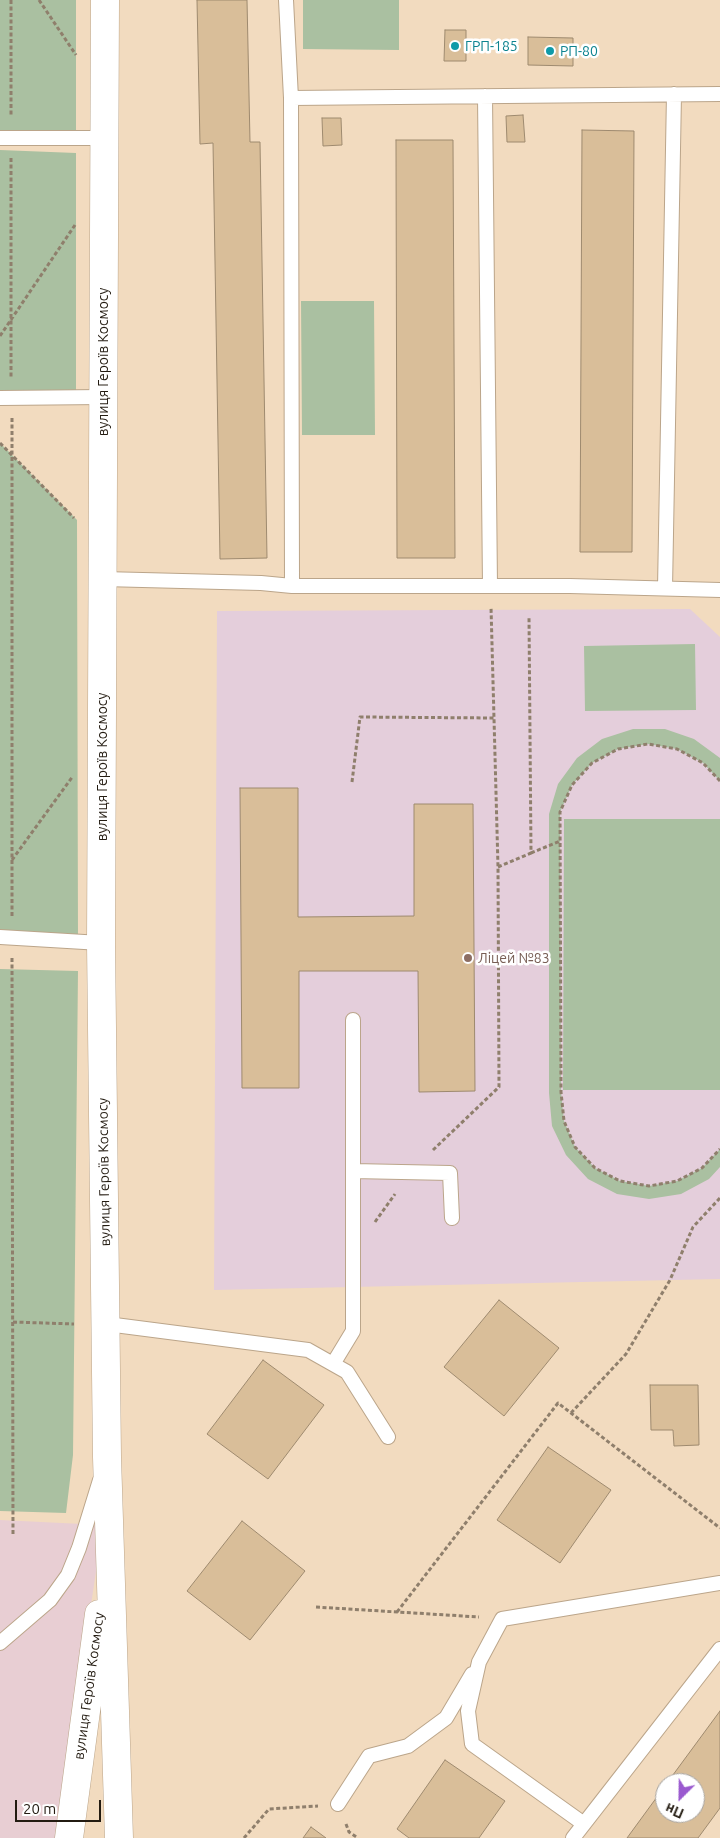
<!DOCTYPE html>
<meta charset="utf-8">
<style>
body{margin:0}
#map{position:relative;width:720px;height:1838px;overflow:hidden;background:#f2dbbf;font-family:Ubuntu,sans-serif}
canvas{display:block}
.north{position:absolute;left:655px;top:1773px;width:50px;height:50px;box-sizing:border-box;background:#fff;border:1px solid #a7a4a0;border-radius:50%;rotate:203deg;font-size:14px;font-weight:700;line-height:20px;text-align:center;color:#231b11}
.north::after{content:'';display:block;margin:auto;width:18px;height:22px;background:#9a59cf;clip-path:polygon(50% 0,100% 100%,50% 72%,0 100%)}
.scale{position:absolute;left:15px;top:1800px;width:86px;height:22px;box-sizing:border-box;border:2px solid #231b11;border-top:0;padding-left:6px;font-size:15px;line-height:18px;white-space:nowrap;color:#231b11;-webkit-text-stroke:4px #fff;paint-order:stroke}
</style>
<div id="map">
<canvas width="720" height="1838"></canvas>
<div class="north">Пн</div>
<div class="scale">20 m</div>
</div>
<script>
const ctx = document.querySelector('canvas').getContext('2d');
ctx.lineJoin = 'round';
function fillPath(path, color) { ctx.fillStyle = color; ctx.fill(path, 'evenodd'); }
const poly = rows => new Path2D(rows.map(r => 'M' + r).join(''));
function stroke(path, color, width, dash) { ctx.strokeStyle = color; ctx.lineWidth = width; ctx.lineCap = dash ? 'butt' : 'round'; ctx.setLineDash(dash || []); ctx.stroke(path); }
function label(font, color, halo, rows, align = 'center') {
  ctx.font = font + ' Ubuntu,sans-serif'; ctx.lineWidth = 5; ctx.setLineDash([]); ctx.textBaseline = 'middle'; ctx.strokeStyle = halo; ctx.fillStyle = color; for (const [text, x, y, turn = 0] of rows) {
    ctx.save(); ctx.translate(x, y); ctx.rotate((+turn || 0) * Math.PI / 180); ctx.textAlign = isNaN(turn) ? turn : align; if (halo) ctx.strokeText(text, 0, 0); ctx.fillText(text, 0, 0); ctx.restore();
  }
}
fillPath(poly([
 [0,1520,103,1525,56,1838,0,1838]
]), '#e8ced3');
fillPath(poly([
 [690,609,720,637,720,1279,214,1290,217,611]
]), '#e4cedb');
fillPath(poly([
 [0,0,76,0,76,138,0,138],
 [303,0,399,0,399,50,303,49],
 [0,150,76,153,76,397,0,398],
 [301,301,374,301,375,435,302,435],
 [0,443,77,520,78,942,0,937],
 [695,644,696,710,585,711,584,646],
 [633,729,665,729,694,739,720,758,720,781,703,763,677,749,648,744,618,749,592,763,572,785,560,812,561,1092,564,1121,575,1147,595,1168,620,1181,649,1186,677,1181,702,1168,720,1149,720,1167,709,1179,681,1194,649,1199,617,1194,588,1179,566,1155,552,1126,549,1093,549,814,558,784,577,758,602,739],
 [564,819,720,819,720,1090,563,1090],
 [0,969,78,971,73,1455,66,1513,0,1511]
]), '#aac0a1');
const building = poly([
 [197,0,247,0,250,142,260,142,267,558,220,559,213,143,200,144,197,0],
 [445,30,466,30,466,61,444,61,445,30],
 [528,37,573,38,573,66,528,65,528,37],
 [523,115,525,142,507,142,506,116,523,115],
 [322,118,341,118,342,145,323,146,322,118],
 [582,130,634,131,632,552,580,552,582,130],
 [396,140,453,140,455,558,397,558,396,140],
 [240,788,298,788,298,917,414,916,414,804,473,804,475,1091,419,1092,418,971,299,971,299,1088,242,1088,240,788],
 [499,1300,559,1348,504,1416,444,1367,499,1300],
 [263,1360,324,1405,268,1479,207,1434,263,1360],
 [650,1385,698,1385,699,1445,674,1446,673,1430,651,1430,650,1385],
 [548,1447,611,1490,560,1563,497,1520,548,1447],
 [242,1521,305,1571,250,1640,187,1591,242,1521],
 [720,1711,720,1808,698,1838,627,1838,665,1786,665,1813,695,1813,695,1783,667,1783,720,1711],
 [445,1760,505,1801,479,1838,409,1838,397,1829,445,1760],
 [311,1827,326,1838,303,1838,311,1827]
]);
fillPath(building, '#d9be99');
stroke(building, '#9e8a6f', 1);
const service = poly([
 [286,0,291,98,292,586],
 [485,96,490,586],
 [291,98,720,94],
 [0,138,103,138],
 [0,398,103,397],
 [103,579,261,583,292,586,570,586,720,590],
 [665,588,674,94],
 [0,937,101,943],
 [353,1171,450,1173,452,1218],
 [107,1324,308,1350,347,1372,388,1437],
 [333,1364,353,1331,353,1020],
 [0,1643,50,1600,68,1575,79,1548,100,1480],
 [338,1804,369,1756,408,1746,446,1718,472,1674],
 [584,1824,472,1744,468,1711,479,1662,502,1619,720,1583],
 [573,1838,720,1649]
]);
const secondary = poly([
 [105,0,101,943,107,1457,119,1838],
 [69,1838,99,1614]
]);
stroke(service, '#bba58a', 16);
stroke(secondary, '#bba58a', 29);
stroke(poly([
 [11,0,11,117],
 [39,0,76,55],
 [11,158,11,377],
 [0,336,75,225],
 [12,418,12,917],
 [0,443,74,518],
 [720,781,703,763,677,749,648,744,618,749,592,763,572,785,560,812,561,1092,564,1121,575,1147,595,1168,620,1181,649,1186,677,1181,702,1168,720,1149],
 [352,782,360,717,494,718],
 [531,853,560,841],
 [12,860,73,776],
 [498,867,531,853,529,617],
 [12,958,13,1534],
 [433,1150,499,1087,498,867,491,607],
 [375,1222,395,1194],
 [13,1322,74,1324],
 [571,1413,626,1354,670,1280,693,1227,720,1198],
 [316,1607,479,1617],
 [397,1612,558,1403,720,1528],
 [346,1824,349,1832,358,1838],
 [244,1838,269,1809,318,1806]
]), '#8f7f6c', 3, [4, 2.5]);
stroke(service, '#fff', 14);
stroke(secondary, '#fff', 28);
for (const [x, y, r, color] of [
 [455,46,5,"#0f9aa8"],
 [550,51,5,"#0f9aa8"],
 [468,958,5,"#8d6e63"]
]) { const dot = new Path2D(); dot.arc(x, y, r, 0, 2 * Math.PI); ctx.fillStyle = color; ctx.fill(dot); stroke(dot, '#fff', 2); }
label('14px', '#0d838f', '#fff', [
 ["ГРП-185",465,46],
 ["РП-80",560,51]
], 'left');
label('14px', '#231b11', '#fff', [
 ["вулиця Героїв Космосу",103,362,-90],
 ["вулиця Героїв Космосу",102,767,-90],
 ["вулиця Героїв Космосу",104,1172,-91],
 ["вулиця Героїв Космосу",89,1686,-82]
]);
label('14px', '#785e54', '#fff', [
 ["Ліцей №83",478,958]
], 'left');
</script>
